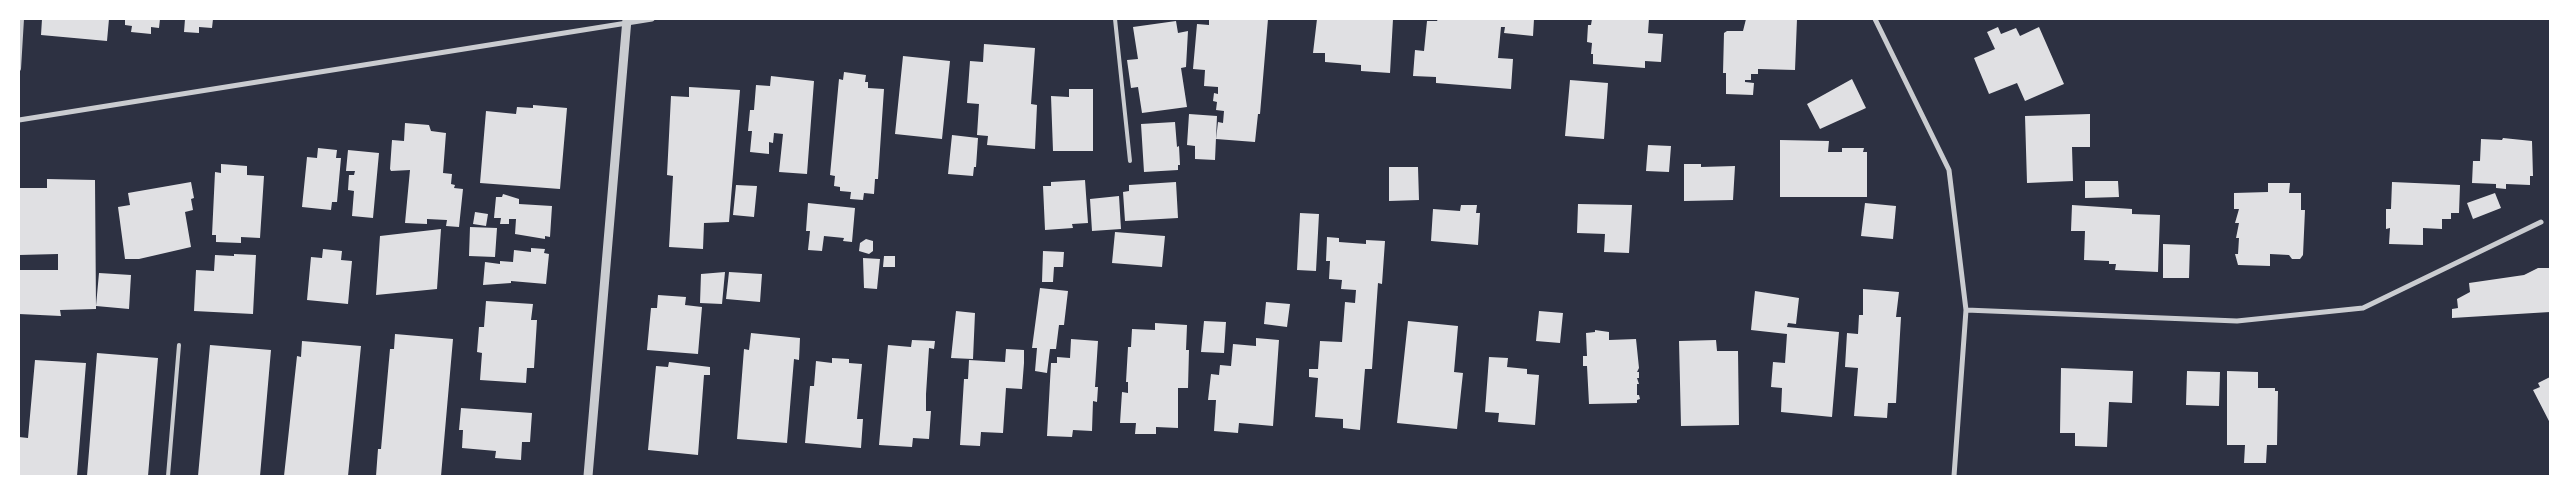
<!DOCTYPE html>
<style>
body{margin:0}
#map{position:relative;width:2569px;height:495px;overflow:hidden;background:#2d3142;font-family:"Noto Sans",sans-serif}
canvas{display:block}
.frame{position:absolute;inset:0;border:20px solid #fff;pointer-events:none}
</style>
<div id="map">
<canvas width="2569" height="495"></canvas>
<div class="frame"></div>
</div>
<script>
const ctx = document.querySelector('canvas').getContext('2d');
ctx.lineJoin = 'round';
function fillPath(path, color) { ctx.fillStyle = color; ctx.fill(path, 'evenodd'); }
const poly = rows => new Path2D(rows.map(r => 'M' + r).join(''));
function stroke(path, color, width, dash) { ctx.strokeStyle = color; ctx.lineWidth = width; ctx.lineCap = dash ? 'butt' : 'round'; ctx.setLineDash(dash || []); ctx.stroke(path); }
fillPath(poly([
 [42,19,109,19,107,41,41,35],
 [125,19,160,19,159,28,151,27,151,34,131,32,132,26,125,25],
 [185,19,213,19,212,28,199,27,199,33,184,32],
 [1209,19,1268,19,1260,114,1258,114,1255,142,1216,139,1218,122,1223,123,1224,111,1216,110,1217,102,1213,101,1214,93,1218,94,1218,87,1204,86,1205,70,1193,69,1197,24,1209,25],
 [1317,19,1393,19,1390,73,1361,71,1361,65,1325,62,1325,53,1313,53],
 [1438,19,1534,19,1533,36,1504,33,1505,27,1501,27,1498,58,1513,59,1511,89,1436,83,1436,77,1413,76,1415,50,1424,51,1427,21,1437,21],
 [1592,19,1649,19,1648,33,1663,34,1661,62,1645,61,1645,68,1593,64,1593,54,1591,54,1592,43,1587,42,1588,25,1591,25],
 [1746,19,1797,19,1795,70,1758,69,1758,74,1751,74,1751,80,1745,80,1745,82,1754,83,1753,95,1726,94,1726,73,1723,73,1724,33,1727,31,1743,31],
 [1176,21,1178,33,1188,31,1186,67,1181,68,1187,107,1142,113,1138,87,1131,88,1127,60,1138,59,1133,27],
 [1998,27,2001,34,2016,28,2020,36,2039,27,2064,84,2025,101,2017,83,1989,94,1974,58,1995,49,1987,32],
 [984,44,1035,48,1031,104,1037,105,1035,149,987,145,988,136,977,135,979,104,967,103,970,61,983,62],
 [903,56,950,61,942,139,895,134],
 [844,72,866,75,865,82,868,82,868,88,884,89,878,179,875,179,874,194,864,193,863,200,850,199,851,192,840,191,840,187,834,186,835,176,830,175,839,79,843,80],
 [771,76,814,81,807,174,779,172,783,134,774,133,773,143,769,142,769,154,750,152,752,131,748,131,750,110,754,110,756,85,770,86],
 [1852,79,1866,108,1820,129,1807,104],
 [1570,80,1608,83,1604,139,1565,136],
 [689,87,740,90,729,222,704,223,703,249,669,247,673,176,667,175,671,96,689,97],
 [1069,89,1093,89,1093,151,1053,151,1051,96,1069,97],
 [533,105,567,108,560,189,480,183,486,111,516,114,517,107,533,108],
 [1189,114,1217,116,1215,160,1195,159,1195,146,1187,145],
 [2090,114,2090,147,2072,147,2073,181,2027,183,2025,116],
 [1175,122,1177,147,1179,146,1180,165,1178,165,1178,170,1144,172,1141,124],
 [405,123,429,125,431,131,446,133,443,173,452,174,451,184,455,185,454,188,463,189,459,227,446,226,447,220,427,219,427,224,405,223,410,170,391,171,390,169,392,140,404,141],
 [952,135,978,138,976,167,974,167,973,176,948,174],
 [2503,138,2532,141,2533,176,2530,176,2530,185,2506,184,2506,189,2496,188,2496,184,2472,183,2473,161,2480,161,2481,139,2502,140],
 [1780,140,1829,141,1828,152,1842,152,1842,148,1864,148,1863,152,1867,152,1867,197,1780,197],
 [1648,145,1671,146,1669,172,1646,171],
 [318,148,337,150,336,158,341,158,337,202,332,202,331,210,302,207,307,157,317,158],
 [348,150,379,153,373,218,352,216,354,191,348,190,349,175,354,175,355,171,346,171],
 [221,164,247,166,247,175,264,176,260,238,241,237,241,243,216,242,216,235,212,235,215,172,221,173],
 [1684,164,1701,164,1701,167,1735,166,1733,200,1684,201],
 [1389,167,1418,167,1419,200,1389,201],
 [47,179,95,180,96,309,60,310,61,316,19,314,19,270,58,270,58,254,19,255,20,188,47,188],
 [1085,180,1088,223,1072,224,1073,228,1045,230,1043,186,1051,186,1051,182],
 [2085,181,2118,181,2119,197,2085,198],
 [191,182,194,198,191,199,193,210,185,212,191,247,139,259,125,259,118,207,130,205,128,193],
 [1176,182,1178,218,1125,221,1123,192,1129,191,1129,185],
 [2392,182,2460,185,2459,213,2451,213,2451,219,2442,219,2442,229,2423,228,2423,245,2389,244,2390,228,2386,229,2386,209,2391,209],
 [2268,183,2290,183,2289,193,2301,193,2301,210,2305,210,2303,255,2300,259,2292,259,2289,255,2270,254,2270,266,2238,265,2235,254,2238,254,2239,238,2236,238,2239,223,2235,223,2239,209,2234,209,2234,193,2268,192],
 [736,185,757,186,754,217,733,215],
 [2495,193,2501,208,2473,219,2467,203],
 [503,194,519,199,519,204,552,206,550,237,545,236,545,239,515,234,516,219,509,219,509,224,500,224,501,218,494,218,496,197,502,197],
 [1119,196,1121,229,1092,231,1090,199],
 [808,203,855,208,852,242,843,241,844,238,824,236,822,251,808,250,810,231,806,231],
 [1865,203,1896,206,1893,239,1861,236],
 [1578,204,1632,205,1629,253,1604,252,1605,234,1577,233],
 [1461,205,1477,205,1476,213,1480,213,1478,245,1431,241,1433,209,1460,211],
 [2072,205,2132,209,2132,214,2160,215,2158,272,2115,270,2116,264,2109,264,2109,261,2084,260,2085,231,2071,231],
 [475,212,488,214,486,226,473,224],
 [1300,213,1319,214,1316,271,1297,270],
 [470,227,497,228,495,257,469,256],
 [441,229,437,289,376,295,380,236],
 [1115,232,1165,236,1162,267,1112,263],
 [1327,237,1339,238,1339,242,1366,244,1366,240,1385,241,1382,284,1378,283,1372,369,1365,369,1360,430,1343,428,1343,419,1315,417,1318,378,1309,377,1309,369,1318,369,1320,341,1342,342,1345,302,1355,303,1356,290,1341,289,1342,280,1329,279,1330,261,1326,261],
 [866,239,873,241,873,251,869,254,859,251,860,243],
 [2163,244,2190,245,2189,278,2163,278],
 [531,248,545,249,544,253,549,254,546,284,511,281,511,283,483,285,485,262,500,264,500,261,513,262,514,250,531,252],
 [323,249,342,251,341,260,352,261,348,304,307,300,311,257,322,258],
 [1043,251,1064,252,1063,267,1054,267,1053,282,1042,282],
 [234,254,256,255,253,314,194,311,196,270,214,271,215,255,234,256],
 [884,256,895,256,895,267,883,267],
 [863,258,880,259,877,289,864,288],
 [2538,268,2550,268,2550,312,2452,318,2452,309,2458,308,2457,299,2470,292,2469,283,2524,275],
 [725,272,722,304,700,303,701,274],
 [729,272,762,274,760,302,726,299],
 [99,273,131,275,129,309,96,306],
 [1040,288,1068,291,1064,325,1059,325,1056,349,1050,349,1047,373,1035,371,1037,348,1032,348],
 [1863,289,1899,292,1896,317,1901,317,1896,403,1888,403,1887,418,1854,416,1858,368,1845,367,1847,333,1858,334,1859,315,1863,315],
 [1755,291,1799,298,1796,324,1788,323,1787,327,1839,332,1832,417,1781,412,1782,388,1771,387,1773,362,1785,363,1787,334,1751,330],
 [658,295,686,297,685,305,702,307,698,354,647,350,651,308,657,308],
 [486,301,533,304,531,320,537,320,534,368,527,368,526,383,480,380,482,353,477,352,479,327,484,327],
 [1266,302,1290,304,1287,327,1264,324],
 [956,311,975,313,973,359,951,358],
 [1539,311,1563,313,1560,343,1536,341],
 [1204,321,1226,322,1224,353,1201,352],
 [1408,321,1458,326,1454,372,1463,373,1457,429,1397,423],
 [1155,323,1187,325,1186,350,1189,350,1188,388,1178,388,1178,428,1156,427,1156,434,1135,434,1136,423,1120,423,1122,392,1128,393,1128,382,1126,382,1128,347,1131,347,1132,329,1155,330],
 [1595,330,1609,332,1609,340,1636,339,1639,368,1637,372,1639,372,1639,378,1637,378,1639,384,1637,384,1637,395,1639,395,1640,399,1637,400,1637,403,1589,404,1587,366,1583,366,1583,356,1587,356,1586,333,1595,332],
 [751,333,800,338,799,360,794,359,787,443,737,439,744,349,749,350],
 [395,334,453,339,441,476,376,476,378,449,381,449,390,349,394,349],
 [1256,338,1279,340,1273,426,1239,423,1238,433,1214,431,1216,400,1208,400,1211,374,1219,375,1220,365,1231,366,1233,344,1256,346],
 [1071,339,1098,341,1095,387,1098,387,1097,402,1093,401,1092,431,1073,430,1072,437,1047,436,1051,363,1057,363,1057,357,1070,358],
 [912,340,935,341,934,349,929,348,926,394,926,411,931,411,929,439,913,438,912,447,879,445,888,345,911,347],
 [1716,340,1717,351,1738,351,1739,425,1681,426,1679,341],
 [302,341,361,346,348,476,284,476,297,356,301,357],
 [210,345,271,350,260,476,198,476],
 [1006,349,1024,350,1024,363,1022,389,1006,388,1003,433,981,432,980,446,960,445,964,379,968,379,969,360,1005,362],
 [97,353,158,358,148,476,87,476],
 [1489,357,1508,358,1507,367,1527,369,1527,374,1539,375,1535,425,1498,422,1499,413,1485,412],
 [832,358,849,359,849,363,862,364,857,419,863,419,861,448,805,443,810,386,814,386,816,361,832,363],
 [35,360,86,363,77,476,19,476,19,437,28,438],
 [669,362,710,367,710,375,704,375,698,455,648,450,656,366,668,367],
 [2061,368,2133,371,2132,403,2109,402,2107,447,2075,446,2075,433,2060,433],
 [2187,371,2220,372,2219,406,2186,405],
 [2227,371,2258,372,2258,388,2275,388,2275,391,2278,391,2277,445,2267,445,2266,463,2244,463,2245,445,2227,445],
 [2550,377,2550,423,2533,390,2540,387,2538,383],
 [461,408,532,413,530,442,522,442,521,460,495,458,496,451,462,448,463,430,459,430]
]), '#e0e0e3');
stroke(poly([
 [1115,19,1130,161],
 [19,69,22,19],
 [168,476,179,345]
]), '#caccd0', 4);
stroke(poly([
 [1875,19,1949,170,1966,310,1954,476],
 [19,120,652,19],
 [1966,310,2237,321,2363,308,2541,222]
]), '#caccd0', 5);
stroke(poly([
 [588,476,627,19]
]), '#caccd0', 9);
</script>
